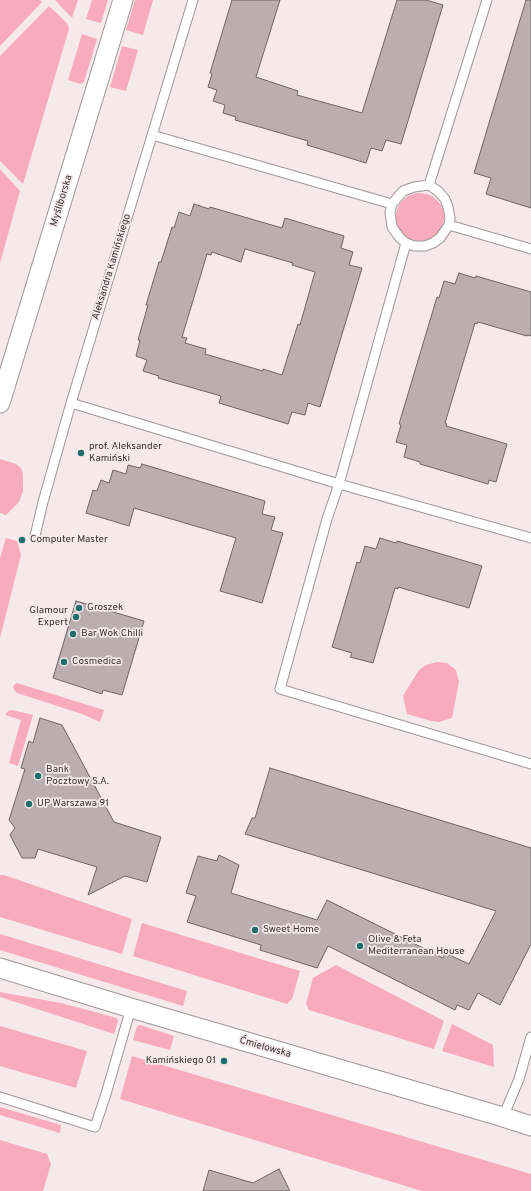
<!DOCTYPE html>
<meta charset="utf-8">
<style>
body{margin:0}
canvas{display:block;background:#f5e9eb}
</style>
<canvas width="531" height="1191"></canvas>
<script>
const ctx = document.querySelector('canvas').getContext('2d');
ctx.lineJoin = 'round';
function fillPath(path, color) { ctx.fillStyle = color; ctx.fill(path, 'evenodd'); }
const poly = rows => new Path2D(rows.map(r => 'M' + r).join(''));
function stroke(path, color, width, dash) { ctx.strokeStyle = color; ctx.lineWidth = width; ctx.lineCap = dash ? 'butt' : 'round'; ctx.setLineDash(dash || []); ctx.stroke(path); }
function label(font, color, halo, rows, align = 'center') {
  ctx.font = font + ' Overpass,sans-serif'; ctx.lineWidth = 3.5; ctx.setLineDash([]); ctx.textBaseline = 'middle'; ctx.strokeStyle = halo; ctx.fillStyle = color; for (const [text, x, y, turn = 0] of rows) {
    ctx.save(); ctx.translate(x, y); ctx.rotate((+turn || 0) * Math.PI / 180); ctx.textAlign = isNaN(turn) ? turn : align; if (halo) ctx.strokeText(text, 0, 0); ctx.fillText(text, 0, 0); ctx.restore();
  }
}
fillPath(poly([
 [0,0,40,0,42,2,0,46],
 [55,0,78,0,72,18],
 [92,0,108,0,101,23,86,19],
 [135,0,153,0,143,35,126,30],
 [49,6,64,20,68,25,69,29,23,184,0,161,0,56],
 [82,34,97,39,84,82,80,84,68,80],
 [122,46,138,50,126,91,110,87],
 [0,169,20,191,0,263],
 '396 217a24 24 0 1 1 48 0a24 24 0 1 1-48 0Z',
 [0,459,16,464,21,468,23,474,23,491,19,502,6,515,0,513],
 [6,538,17,541,21,555,0,638,0,558],
 [437,662,447,663,456,670,459,682,452,718,439,722,431,721,407,714,403,696,419,670,426,665],
 [17,683,104,710,100,722,82,714,17,693,14,690,13,687,14,685],
 [12,710,33,715,18,766,9,763,21,720,5,715,8,711],
 [0,875,4,875,132,919,122,954,0,917],
 [142,923,300,971,292,999,287,1004,133,956],
 [0,934,187,991,183,1006,0,950],
 [336,965,444,1021,434,1049,309,1010,306,1004,313,978],
 [0,992,61,1003,117,1018,118,1021,114,1034,0,997],
 [452,1024,493,1045,494,1067,442,1051],
 [140,1025,174,1036,170,1050,133,1040,137,1026],
 [0,1026,87,1051,76,1088,0,1066],
 [132,1056,531,1174,531,1191,422,1191,120,1099],
 [0,1107,61,1125,60,1133,0,1115],
 [0,1140,47,1154,51,1164,43,1191,0,1191]
]), '#f7abbc');
const building = poly([
 [232,0,280,0,256,77,298,91,297,95,362,113,397,0,426,0,443,5,401,144,386,140,382,151,371,148,366,163,307,145,308,141,235,120,236,117,223,113,225,105,213,101,217,90,208,87,212,74,210,73,232,0],
 [526,0,531,0,531,208,486,194,491,178,474,173,526,0],
 [194,204,209,209,210,207,282,228,285,218,344,236,341,248,353,252,349,265,362,268,320,407,308,403,305,415,292,412,288,424,219,403,221,396,158,378,159,376,143,371,147,360,136,356,140,340,138,340,148,305,146,305,159,262,161,262,172,227,174,228,179,212,190,216,194,204],
 [245,249,293,263,292,265,315,272,300,325,298,324,282,375,263,369,263,371,205,354,206,349,185,343,187,338,182,337,207,254,211,255,212,252,241,262,245,249],
 [459,273,475,278,476,276,531,292,531,336,527,335,527,336,478,322,477,324,475,323,445,423,447,424,446,426,507,444,496,482,489,480,488,484,420,464,420,462,404,457,407,445,396,442,401,425,399,424,437,297,439,298,444,281,455,284,459,273],
 [142,464,265,501,262,514,275,517,271,530,283,533,262,603,220,591,236,538,134,508,129,526,86,513,93,490,97,491,101,480,109,483,113,470,126,474,128,465,140,468,142,464],
 [380,538,396,543,397,541,482,566,469,608,398,587,398,589,395,588,373,663,350,657,352,653,332,647,357,562,360,563,365,546,376,549,380,538],
 [76,601,144,621,122,695,103,690,102,694,53,678,76,601],
 [40,718,62,725,114,822,161,837,147,882,125,876,88,895,97,867,38,849,35,858,22,858,10,835,15,828,9,820,25,769,21,768,29,741,33,743,40,718],
 [270,768,531,848,531,944,500,1005,478,993,469,1010,457,1005,455,1010,328,946,317,968,260,950,261,945,187,922,196,896,186,893,198,856,217,861,219,855,239,865,231,893,317,920,327,900,443,958,445,953,469,964,496,911,245,834,252,818,255,818,270,768],
 [279,1169,290,1191,203,1191,209,1170,253,1183,279,1169]
]);
fillPath(building, '#baaeb0');
stroke(building, '#6e6466', 1);
const service = poly([
 [152,135,392,204],
 [429,185,487,0],
 [429,185,438,191,445,199,448,207,450,218,449,225,440,238,433,243,425,246,414,246,406,243,400,238,392,227,390,212,392,204,403,191,414,187,429,185],
 [449,225,531,249],
 [406,243,339,484,327,519,280,689,531,764],
 [71,403,339,484,531,538],
 [35,536,43,502,71,403,193,0],
 [0,1097,95,1127,106,1094,131,1008],
 [503,1117,519,1079,531,1037]
]);
const minor = poly([
 [0,403,123,0],
 [0,968,131,1008,503,1117,531,1126]
]);
stroke(service, '#a09597', 11);
stroke(minor, '#a09597', 21);
stroke(service, '#fff', 9);
stroke(minor, '#fff', 19);
for (const [x, y, r, color] of [
 [81,453,4,"#226e6c"],
 [22,540,4,"#226e6c"],
 [79,608,4,"#226e6c"],
 [76,617,4,"#226e6c"],
 [73,634,4,"#226e6c"],
 [64,662,4,"#226e6c"],
 [38,776,4,"#226e6c"],
 [29,804,4,"#226e6c"],
 [255,930,4,"#226e6c"],
 [360,946,4,"#226e6c"],
 [224,1061,4,"#226e6c"]
]) { const dot = new Path2D(); dot.arc(x, y, r, 0, 2 * Math.PI); ctx.fillStyle = color; ctx.fill(dot); stroke(dot, '#f5e9eb', 1.5); }
label('10px', '#373233', '#f5e9eb', [
 ["Myśliborska",62,201,-73],
 ["Aleksandra Kamińskiego",112,267,-73],
 ["Ćmielowska",265,1048,16]
]);
label('10px', '#373233', '#f5e9eb', [
 ["prof. Aleksander",89,447],
 ["Kamiński",89,459],
 ["Computer Master",30,540],
 ["Groszek",87,608],
 ["Glamour",68,611,"right"],
 ["Expert",68,623,"right"],
 ["Bar Wok Chilli",81,634],
 ["Cosmedica",72,662],
 ["Bank",46,770],
 ["Pocztowy S.A.",46,782],
 ["UP Warszawa 91",37,804],
 ["Sweet Home",263,930],
 ["Olive & Feta",368,940],
 ["Mediterranean House",368,952],
 ["Kamińskiego 01",216,1061,"right"]
], 'left');
</script>
